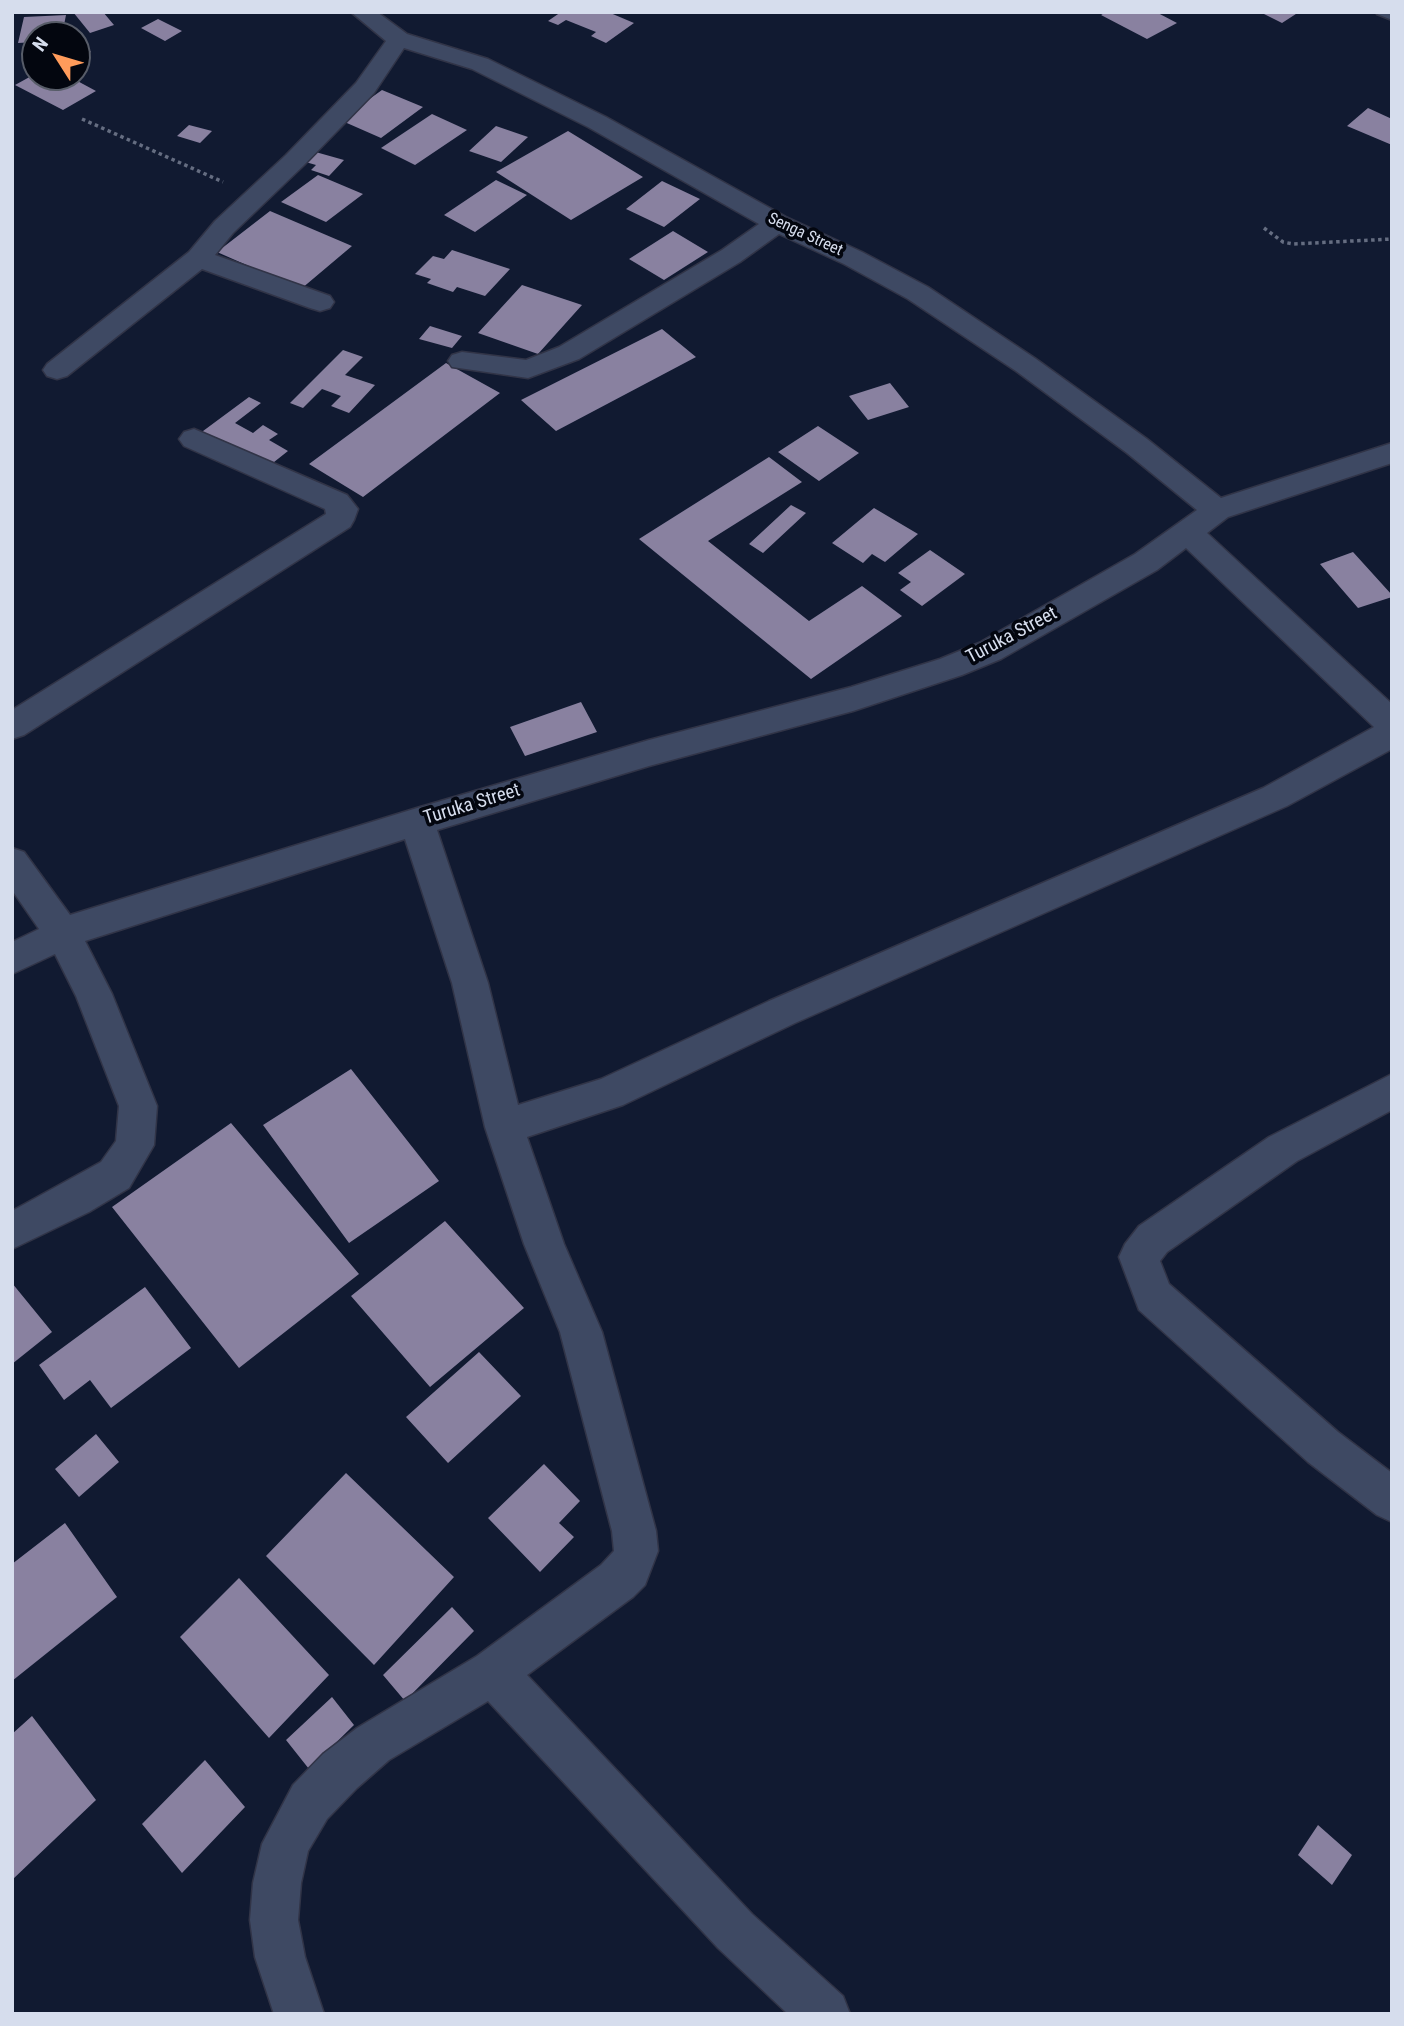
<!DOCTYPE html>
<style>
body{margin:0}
#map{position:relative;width:1404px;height:2026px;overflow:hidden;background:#111a31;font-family:"Roboto Condensed",sans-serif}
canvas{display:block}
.frame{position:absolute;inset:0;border:14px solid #d6dded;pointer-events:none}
.north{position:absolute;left:21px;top:21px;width:70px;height:70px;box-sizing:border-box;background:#03060f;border:2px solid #575c68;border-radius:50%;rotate:307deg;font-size:19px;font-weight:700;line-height:28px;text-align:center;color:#d6dded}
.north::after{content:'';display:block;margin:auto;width:24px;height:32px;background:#ff9b5b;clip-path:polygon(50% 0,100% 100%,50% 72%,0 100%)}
</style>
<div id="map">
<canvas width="1404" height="2026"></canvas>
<div class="frame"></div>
<div class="north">N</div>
</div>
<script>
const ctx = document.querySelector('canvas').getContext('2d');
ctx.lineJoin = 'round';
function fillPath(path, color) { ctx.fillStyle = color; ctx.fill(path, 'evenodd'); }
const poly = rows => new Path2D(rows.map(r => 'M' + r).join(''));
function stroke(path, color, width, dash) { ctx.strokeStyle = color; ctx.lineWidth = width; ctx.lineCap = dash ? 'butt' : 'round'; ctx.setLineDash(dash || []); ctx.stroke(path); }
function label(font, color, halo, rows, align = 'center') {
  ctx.font = font + ' "Roboto Condensed",sans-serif'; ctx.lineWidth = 7; ctx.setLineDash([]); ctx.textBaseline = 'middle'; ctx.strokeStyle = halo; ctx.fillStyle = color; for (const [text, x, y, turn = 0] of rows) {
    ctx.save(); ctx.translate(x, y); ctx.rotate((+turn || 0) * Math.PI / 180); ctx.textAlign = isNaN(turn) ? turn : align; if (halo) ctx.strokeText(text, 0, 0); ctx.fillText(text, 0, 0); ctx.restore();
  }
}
fillPath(poly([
 [73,12,103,12,114,25,90,33],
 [561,12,608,12,634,23,606,43,591,36,596,32,566,20,558,25,548,21],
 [1106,12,1156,12,1177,23,1147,39,1101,15],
 [1260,12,1299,12,1282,23],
 [66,15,62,35,35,35,35,42,18,43,24,17],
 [158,19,182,31,165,41,141,28],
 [81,41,91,52,77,57,77,43],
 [35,74,35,77,70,77,96,91,63,110,15,85],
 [382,90,423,107,381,138,340,120],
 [1368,108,1392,119,1392,145,1347,126],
 [432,114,467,130,415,165,381,148],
 [189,125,212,131,200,143,177,136],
 [496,126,528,137,501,162,469,151],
 [568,131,643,177,571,220,496,172],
 [312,151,344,160,329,176,311,170,316,165,302,161],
 [318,175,363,194,326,222,281,202],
 [496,180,527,195,475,232,444,215],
 [662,181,700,199,664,227,626,209],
 [270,211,352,246,301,289,217,252],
 [673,231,708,252,664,280,629,259],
 [452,250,510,269,485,296,457,287,453,292,427,283,431,279,415,274,433,256,444,259],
 [522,285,582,305,538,354,478,333],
 [430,326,462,336,452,348,419,339],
 [662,329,696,357,556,431,521,400],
 [343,350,363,357,345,375,375,385,349,413,331,406,341,396,322,389,303,408,290,403],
 [446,363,500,393,363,497,309,464],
 [890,383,909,407,868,420,849,396],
 [249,397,261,403,235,423,253,433,263,425,278,434,269,440,288,451,269,466,199,434],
 [818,426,859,453,819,481,778,452],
 [769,457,802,482,708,541,809,621,862,586,902,616,811,679,639,539],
 [791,505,806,513,763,553,749,544],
 [874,508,918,534,885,562,872,554,863,563,832,543],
 [930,550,965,574,922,606,900,590,911,582,898,573],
 [1353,552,1392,595,1392,597,1358,608,1320,564],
 [581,702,597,732,525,756,510,727],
 [351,1069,439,1181,349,1243,263,1125],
 [231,1123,359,1274,239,1368,112,1207],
 [445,1221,524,1308,430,1387,351,1296],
 [12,1283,52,1332,12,1364],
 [145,1287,191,1348,111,1408,90,1380,64,1400,39,1365],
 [479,1352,521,1396,448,1463,406,1417],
 [96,1434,119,1462,79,1497,55,1469],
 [544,1464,580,1501,559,1523,574,1537,540,1572,488,1518],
 [346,1473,454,1577,374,1665,266,1556],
 [65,1523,117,1597,12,1681,12,1564],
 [239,1578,329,1675,269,1738,180,1637],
 [452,1607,474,1631,405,1701,383,1675],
 [332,1697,354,1725,309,1769,286,1740],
 [32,1716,96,1800,12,1880,12,1734],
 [205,1760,245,1807,182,1873,142,1824],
 [1318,1825,1352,1855,1332,1885,1298,1855]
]), '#8981a0');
const service = poly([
 [1376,12,1392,13,1392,20,1377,14,1376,12]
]);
const minor = poly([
 [351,12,377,12,407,34,488,59,606,117,786,217,862,252,928,287,1036,359,1147,439,1221,498,1392,443,1392,463,1228,517,1207,533,1392,704,1392,749,1287,806,795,1023,623,1105,527,1137,564,1244,602,1332,656,1531,658,1551,645,1585,633,1597,527,1675,752,1914,843,1996,850,2014,788,2014,718,1948,488,1701,389,1760,357,1788,327,1819,308,1851,301,1883,298,1920,305,1957,324,2014,274,2014,255,1957,250,1920,253,1883,262,1844,293,1785,323,1754,357,1728,477,1656,601,1565,614,1551,612,1531,560,1332,524,1244,485,1127,452,983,405,839,85,941,112,994,157,1106,154,1145,129,1188,89,1212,12,1249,12,1211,101,1162,116,1141,119,1106,76,996,55,954,12,974,12,942,39,929,12,890,12,848,24,852,70,915,417,808,649,740,851,687,940,659,979,643,1135,554,1197,510,1127,453,1016,371,908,299,844,264,779,234,740,262,579,359,528,378,452,367,448,361,452,355,462,352,526,360,559,347,722,250,759,224,588,127,472,69,404,48,374,93,304,165,233,233,215,255,330,296,334,302,330,308,320,311,310,308,202,269,67,376,57,379,47,376,43,370,47,364,189,252,215,221,286,155,356,83,386,41,351,12],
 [1186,548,1374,727,1263,788,769,1001,601,1079,518,1105,488,983,437,830,649,766,853,711,962,675,1001,659,1157,570,1186,548],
 [194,429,347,495,358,509,354,520,350,527,24,735,12,739,12,710,326,514,325,509,184,446,179,439,184,432,194,429],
 [1392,1074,1392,1110,1297,1161,1167,1252,1160,1261,1169,1284,1338,1432,1392,1473,1392,1522,1377,1515,1308,1462,1139,1310,1119,1257,1125,1244,1139,1226,1269,1137,1392,1074]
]);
stroke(service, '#313447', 3);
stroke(minor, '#313447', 3);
stroke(poly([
 [82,119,223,182],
 [1264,228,1283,242,1293,244,1392,239]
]), '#656d81', 3.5, [3.5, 3.5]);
fillPath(service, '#3e4963');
fillPath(minor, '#3e4963');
label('16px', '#d6dded', '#03060f', [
 ["Senga Street",805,235,25]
]);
label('19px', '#d6dded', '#03060f', [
 ["Turuka Street",1012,636,-28],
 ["Turuka Street",472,805,-17]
]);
</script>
